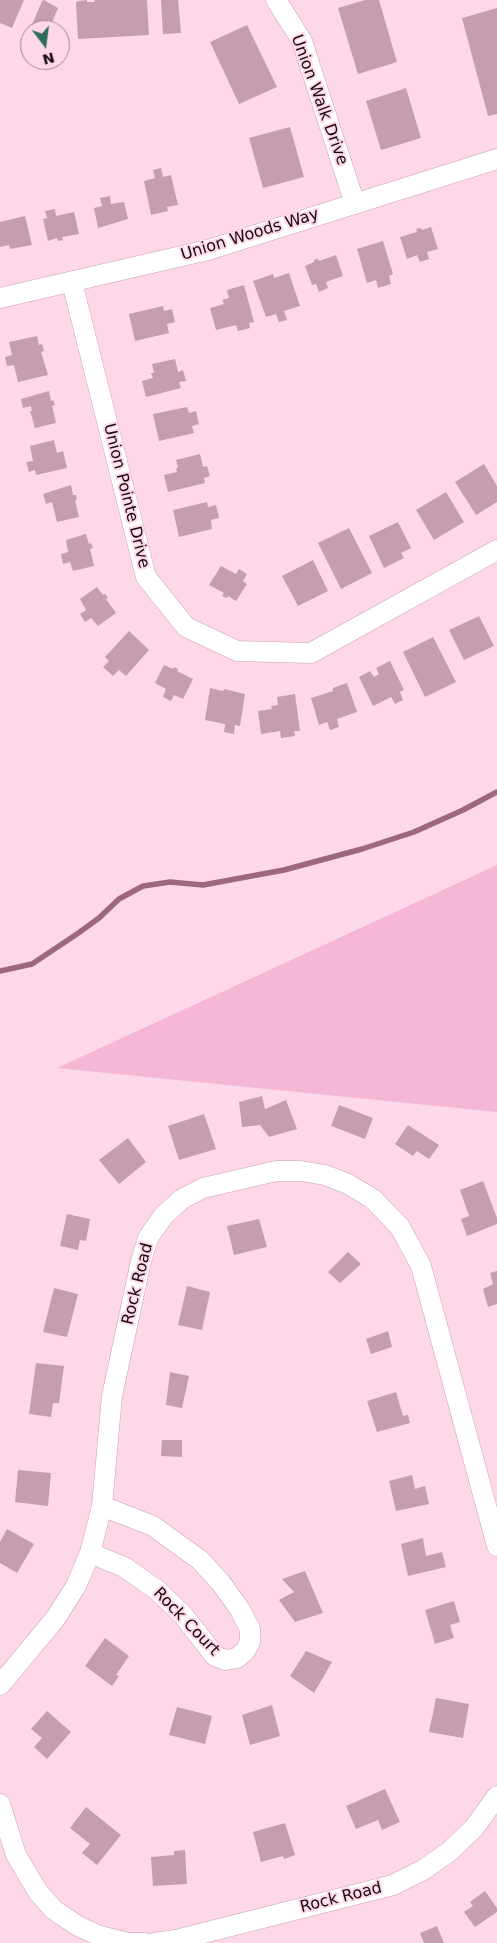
<!DOCTYPE html>
<style>
body{margin:0}
#map{position:relative;width:497px;height:1943px;overflow:hidden;background:#fed7e8;font-family:"DejaVu Sans",sans-serif}
canvas{display:block}
.north{position:absolute;left:20px;top:20px;width:50px;height:50px;box-sizing:border-box;background:#fed7e8;border:1px solid #a18591;border-radius:50%;rotate:165deg;font-size:14px;font-weight:700;line-height:20px;text-align:center;color:#15090f}
.north::after{content:'';display:block;margin:auto;width:18px;height:22px;background:#2f6d5a;clip-path:polygon(50% 0,100% 100%,50% 72%,0 100%)}
</style>
<div id="map">
<canvas width="497" height="1943"></canvas>
<div class="north">N</div>
</div>
<script>
const ctx = document.querySelector('canvas').getContext('2d');
ctx.lineJoin = 'round';
function fillPath(path, color) { ctx.fillStyle = color; ctx.fill(path, 'evenodd'); }
const poly = rows => new Path2D(rows.map(r => 'M' + r).join(''));
function stroke(path, color, width, dash) { ctx.strokeStyle = color; ctx.lineWidth = width; ctx.lineCap = dash ? 'butt' : 'round'; ctx.setLineDash(dash || []); ctx.stroke(path); }
function label(font, color, halo, rows, align = 'center') {
  ctx.font = font + ' "DejaVu Sans",sans-serif'; ctx.lineWidth = 4; ctx.setLineDash([]); ctx.textBaseline = 'middle'; ctx.strokeStyle = halo; ctx.fillStyle = color; for (const [text, x, y, turn = 0] of rows) {
    ctx.save(); ctx.translate(x, y); ctx.rotate((+turn || 0) * Math.PI / 180); ctx.textAlign = isNaN(turn) ? turn : align; if (halo) ctx.strokeText(text, 0, 0); ctx.fillText(text, 0, 0); ctx.restore();
  }
}
fillPath(poly([
 [497,865,497,1112,57,1068,352,932]
]), '#f5b7d3');
stroke(poly([
 [0,971,32,964,77,934,99,918,119,899,143,886,170,882,203,885,284,870,362,849,414,832,463,810,497,792]
]), '#9e6781', 5.5);
fillPath(poly([
 [0,0,24,0,12,28,0,23],
 [44,0,58,8,49,30,30,30,42,1],
 [87,0,87,2,94,2,95,0,147,0,149,35,78,39,76,3,78,1],
 [161,0,178,0,181,33,163,34],
 [365,0,379,0,397,62,358,74,338,8],
 [497,8,497,114,488,116,462,18],
 [247,25,277,87,239,104,210,42],
 [406,88,421,138,381,150,366,101],
 [290,127,304,177,263,188,249,138],
 [161,168,163,177,171,175,178,205,167,207,168,211,151,215,144,181,155,178,153,170],
 [110,196,111,204,124,202,128,219,98,228,94,208,102,206,100,198],
 [55,209,56,216,74,212,79,234,62,237,63,240,58,241,57,238,48,241,43,219,47,218,45,211],
 [25,216,32,245,10,249,9,245,0,247,0,222],
 [431,227,438,249,427,252,429,259,420,262,417,255,407,259,400,237,417,232,416,229,421,228,422,230],
 [383,241,393,274,389,276,391,284,378,288,376,280,367,283,357,249],
 [336,255,343,276,326,282,328,288,319,292,316,284,312,285,305,266,314,262,314,260,318,259,319,261],
 [289,273,300,306,284,311,287,320,279,322,276,314,266,317,253,281,273,274,274,278],
 [244,285,254,322,249,323,250,328,238,331,236,325,216,330,210,308,224,304,222,300,229,298,227,290],
 [163,306,164,311,172,309,175,322,167,324,169,333,135,341,129,314],
 [37,336,39,345,42,344,44,351,41,352,48,375,18,382,14,365,7,366,5,357,12,355,9,342],
 [175,359,178,372,183,370,186,381,179,382,181,388,146,397,142,381,153,378,151,373,154,373,152,364],
 [49,391,51,401,53,400,55,405,52,406,56,423,35,428,30,411,32,411,31,406,23,408,21,399],
 [187,407,189,413,196,411,199,424,192,426,194,433,159,441,153,414],
 [54,440,57,453,63,451,67,468,36,475,35,470,29,472,26,462,33,461,30,446],
 [200,454,203,467,207,466,210,476,204,478,205,483,168,492,164,475,177,472,176,468,178,468,176,460],
 [484,464,497,486,497,502,476,515,455,482],
 [71,485,73,495,76,495,77,500,75,500,79,517,57,522,52,502,46,504,43,494],
 [446,492,464,522,434,540,416,510],
 [207,502,208,507,216,505,219,518,211,520,212,529,179,537,173,510],
 [398,522,411,548,401,553,404,558,384,568,369,536],
 [349,528,372,573,341,589,318,543],
 [86,534,89,544,91,543,93,548,90,549,94,566,73,571,70,562,63,564,61,554,68,552,66,540],
 [313,560,328,591,298,606,282,576],
 [221,566,236,574,239,569,247,574,243,581,247,584,236,601,228,596,227,598,222,596,224,593,209,585],
 [97,587,103,595,105,594,108,598,106,599,116,613,98,626,91,618,85,622,80,614,86,610,80,599],
 [479,616,494,646,464,660,449,630],
 [129,631,149,650,126,676,119,670,113,676,103,667,109,661,105,657],
 [433,637,456,682,425,697,403,652],
 [390,661,404,690,400,692,403,700,395,704,391,697,373,706,359,677,370,671,374,677,379,674,376,668],
 [164,665,173,669,174,667,178,669,177,671,193,679,183,699,174,695,171,701,163,697,166,689,155,683],
 [347,683,357,712,337,719,339,727,330,730,327,722,319,725,311,698,333,691,333,688],
 [210,688,223,691,224,689,245,694,240,726,235,725,234,734,224,732,225,724,205,720],
 [295,694,300,731,294,731,295,736,281,738,280,731,261,734,258,711,272,709,271,706,278,705,277,697],
 [262,1096,265,1109,286,1100,297,1129,269,1137,260,1125,242,1127,239,1102],
 [339,1105,373,1118,365,1139,331,1126],
 [204,1114,216,1149,179,1160,168,1126],
 [408,1125,439,1145,429,1159,417,1151,413,1156,395,1144],
 [128,1138,146,1162,119,1184,99,1160],
 [483,1181,497,1218,497,1224,467,1236,461,1219,469,1216,460,1190],
 [67,1214,90,1219,86,1241,80,1240,78,1250,60,1246],
 [259,1219,267,1247,234,1255,227,1226],
 [348,1252,361,1264,340,1283,328,1272],
 [497,1271,497,1304,488,1307,483,1289,493,1284,490,1273],
 [187,1286,210,1292,202,1330,178,1325],
 [54,1288,78,1294,67,1337,43,1332],
 [388,1331,392,1347,371,1354,366,1339],
 [36,1363,64,1366,59,1403,53,1403,51,1417,29,1414],
 [170,1372,189,1376,182,1408,166,1405],
 [396,1392,403,1416,408,1415,410,1423,377,1432,367,1401],
 [162,1440,182,1440,182,1457,161,1456],
 [18,1470,51,1473,48,1506,15,1502],
 [412,1475,415,1489,425,1486,429,1504,396,1511,389,1481],
 [7,1529,34,1544,17,1573,0,1563,0,1542],
 [423,1538,426,1556,442,1552,446,1567,408,1576,401,1544],
 [305,1571,323,1613,295,1622,279,1600,294,1592,282,1579],
 [454,1601,460,1622,450,1625,454,1638,435,1644,425,1610],
 [105,1638,129,1656,116,1675,119,1676,112,1686,85,1666],
 [306,1651,332,1662,314,1693,290,1676],
 [436,1698,469,1704,463,1738,429,1732],
 [272,1705,280,1736,250,1745,242,1715],
 [177,1707,212,1716,205,1744,169,1735],
 [47,1711,71,1732,47,1759,34,1747,42,1738,31,1729],
 [385,1789,400,1822,382,1830,378,1820,356,1829,346,1806],
 [86,1807,121,1835,97,1865,82,1853,90,1844,70,1828],
 [285,1823,295,1855,284,1859,283,1856,261,1862,253,1832],
 [185,1850,187,1884,153,1886,151,1857,174,1855,174,1851],
 [485,1891,497,1908,497,1912,475,1927,464,1912,473,1906,470,1902],
 [437,1926,444,1943,424,1943,420,1933]
]), '#c49eaf');
const street = poly([
 [276,0,302,41,355,204],
 [72,282,146,577,186,627,237,651,311,653,497,550],
 [0,298,208,250,497,159],
 [90,1553,124,1567,157,1590,183,1615,215,1656,225,1660,237,1658,245,1651,250,1642,250,1629,239,1608,221,1583,200,1560,153,1526,102,1506],
 [0,1685,55,1619,76,1586,90,1553,102,1506,112,1396,141,1261,148,1238,164,1215,182,1199,203,1188,276,1171,301,1171,325,1175,348,1184,373,1199,400,1227,421,1266,497,1546],
 [0,1804,16,1855,38,1892,54,1910,78,1926,100,1936,128,1943,145,1943],
 [154,1943,176,1940,393,1885,423,1870,450,1851,474,1828,497,1796]
]);
stroke(street, '#c8a2b3', 21);
stroke(street, '#fff', 20);
label('16px', '#15090f', '#fed7e8', [
 ["Union Walk Drive",319,100,70],
 ["Union Woods Way",250,235,-17],
 ["Union Pointe Drive",126,496,76],
 ["Rock Road",138,1284,-76],
 ["Rock Court",186,1622,46],
 ["Rock Road",341,1898,-14]
]);
</script>
